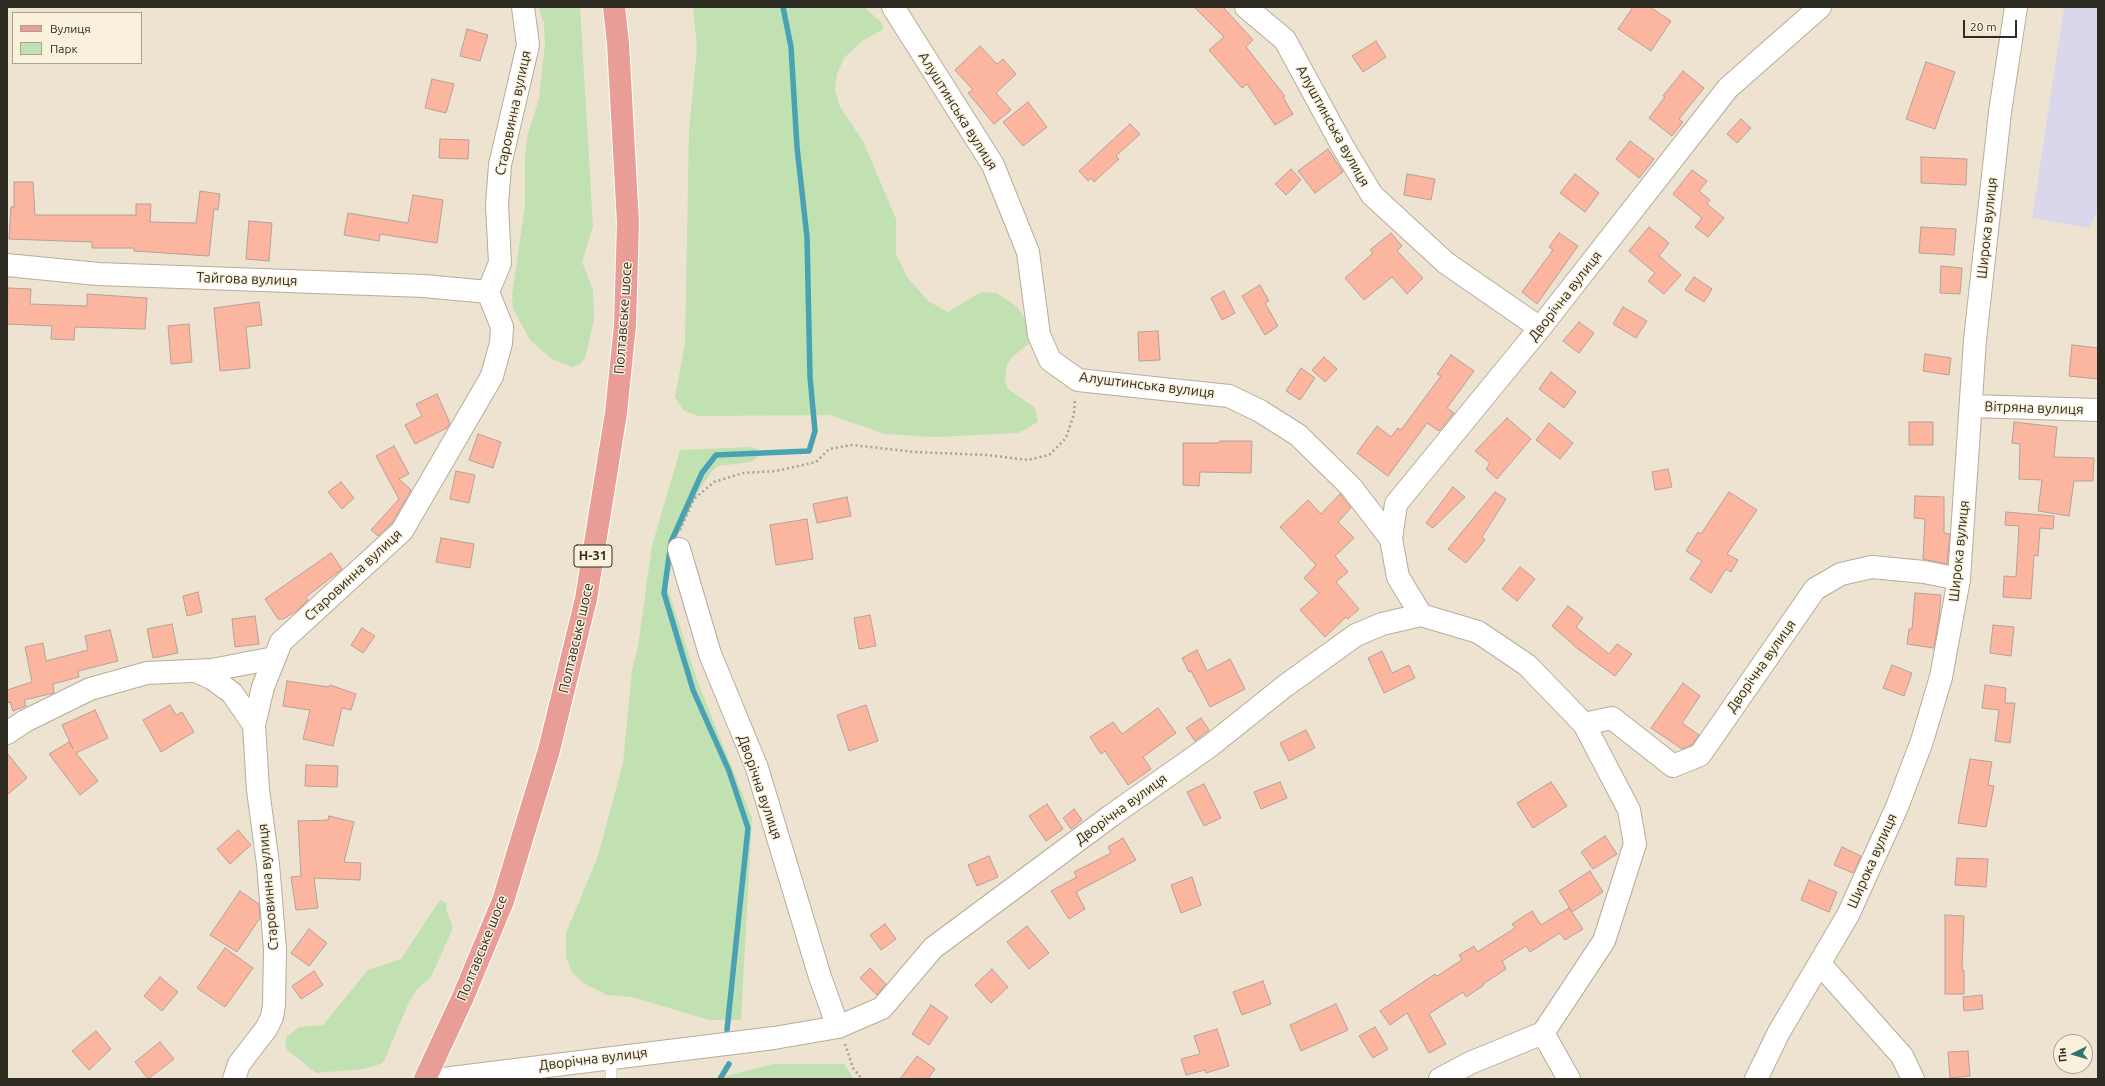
<!DOCTYPE html>
<meta charset="utf-8">
<style>
body{margin:0}
#map{position:relative;width:2105px;height:1086px;overflow:hidden;background:#ede3d0;font-family:Ubuntu,sans-serif}
canvas{display:block}
.frame{position:absolute;inset:0;border:8px solid #2e2b23;pointer-events:none}
.legend{position:absolute;left:12px;top:12px;width:130px;height:52px;box-sizing:border-box;background:#faf1dd;border:1px solid #a8a293;margin:0;padding:5px 7px;list-style:none;font-size:12px;color:#2e2b23}
.legend li{display:flex;align-items:center;gap:8px;height:20px}
.legend b{width:20px;border:1px solid #a8a293}
.north{position:absolute;left:2053px;top:1034px;width:40px;height:40px;box-sizing:border-box;background:#faf1dd;border:1px solid #a8a293;border-radius:50%;rotate:265deg;font-size:11px;font-weight:700;line-height:16px;text-align:center;color:#2e2b23}
.north::after{content:'';display:block;margin:auto;width:14px;height:18px;background:#2d756f;clip-path:polygon(50% 0,100% 100%,50% 72%,0 100%)}
.scale{position:absolute;left:1963px;top:20px;width:54px;height:18px;box-sizing:border-box;border:2px solid #2e2b23;border-top:0;padding-left:5px;font-size:12px;line-height:14px;white-space:nowrap;color:#2e2b23;-webkit-text-stroke:3px #faf1dd;paint-order:stroke}
</style>
<div id="map">
<canvas width="2105" height="1086"></canvas>
<div class="frame"></div>
<ul class="legend">
<li><b style="height:5px;background:#e89d97"></b>Вулиця</li>
<li><b style="height:11px;background:#c1e1b2"></b>Парк</li>
</ul>
<div class="north">Пн</div>
<div class="scale">20 m</div>
</div>
<script>
const ctx = document.querySelector('canvas').getContext('2d');
ctx.lineJoin = 'round';
function fillPath(path, color) { ctx.fillStyle = color; ctx.fill(path, 'evenodd'); }
const poly = rows => new Path2D(rows.map(r => 'M' + r).join(''));
function stroke(path, color, width, dash) { ctx.strokeStyle = color; ctx.lineWidth = width; ctx.lineCap = dash ? 'butt' : 'round'; ctx.setLineDash(dash || []); ctx.stroke(path); }
function label(font, color, halo, rows, align = 'center') {
  ctx.font = font + ' Ubuntu,sans-serif'; ctx.lineWidth = 3; ctx.setLineDash([]); ctx.textBaseline = 'middle'; ctx.strokeStyle = halo; ctx.fillStyle = color; for (const [text, x, y, turn = 0] of rows) {
    ctx.save(); ctx.translate(x, y); ctx.rotate((+turn || 0) * Math.PI / 180); ctx.textAlign = isNaN(turn) ? turn : align; if (halo) ctx.strokeText(text, 0, 0); ctx.fillText(text, 0, 0); ctx.restore();
  }
}
fillPath(poly([
 [2064,7,2098,7,2098,210,2089,228,2032,218]
]), '#dad7ed');
fillPath(poly([
 [538,7,580,7,593,226,582,262,593,290,594,320,585,358,580,364,572,367,552,359,530,340,513,309,512,295,525,205,525,155,528,134,539,99,545,44,544,23],
 [693,7,864,7,881,22,884,29,862,41,844,58,837,74,835,90,840,107,863,141,896,219,896,254,907,277,928,301,948,312,981,292,997,293,1016,306,1030,325,1031,342,1012,357,1007,365,1005,381,1008,389,1035,408,1038,422,1018,433,935,437,885,434,830,415,698,416,683,410,675,397,685,344,689,131,697,48],
 [750,447,757,449,758,457,751,462,718,466,712,471,698,492,677,537,667,586,696,677,752,818,741,1020,709,1020,632,997,607,995,583,983,572,972,566,957,566,933,598,856,623,763,632,670,638,647,652,546,680,450],
 [440,900,447,903,446,909,453,928,431,977,417,989,409,1002,383,1063,364,1069,316,1073,287,1050,285,1043,287,1036,300,1027,323,1025,368,970,401,959],
 [774,1064,844,1064,854,1079,715,1079]
]), '#c1e1b2');
stroke(poly([
 [727,1030,748,828,729,771,693,690,664,593,671,542,702,473,716,455,809,451,815,431,810,377,807,237,797,147,791,47,783,7],
 [720,1079,729,1064]
]), '#49a2b4', 5.5);
const building = poly([
 [1194,7,1223,7,1253,40,1246,47,1285,96,1283,97,1293,114,1275,125,1247,84,1242,88,1209,50,1224,37,1194,7],
 [1633,7,1650,7,1671,21,1651,51,1618,29,1633,7],
 [467,29,488,35,480,61,460,56,467,29],
 [1376,41,1386,57,1363,72,1352,56,1376,41],
 [980,46,997,64,1003,59,1016,74,996,93,1011,110,994,124,968,93,973,90,955,70,980,46],
 [1926,62,1955,72,1935,129,1906,119,1926,62],
 [1683,71,1704,88,1679,119,1683,122,1672,136,1649,118,1665,97,1663,96,1683,71],
 [432,79,454,84,446,113,425,108,432,79],
 [1028,102,1047,127,1023,146,1003,122,1028,102],
 [1741,119,1751,128,1737,143,1727,134,1741,119],
 [1130,124,1140,134,1116,156,1119,159,1094,182,1091,178,1088,181,1079,171,1130,124],
 [440,139,469,140,468,159,439,158,440,139],
 [1630,141,1654,159,1639,178,1616,159,1630,141],
 [1328,149,1343,172,1315,193,1298,171,1328,149],
 [1921,157,1967,159,1966,185,1921,183,1921,157],
 [1291,169,1301,180,1286,195,1275,184,1291,169],
 [1692,170,1707,181,1699,191,1710,200,1707,204,1724,218,1708,237,1695,227,1702,218,1673,194,1692,170],
 [1407,174,1435,179,1431,200,1404,195,1407,174],
 [1575,174,1599,193,1585,212,1560,193,1575,174],
 [14,182,33,182,35,215,136,215,136,204,151,204,150,222,196,223,200,191,220,194,218,210,214,209,209,256,134,251,134,248,92,248,92,242,9,239,11,207,14,207,14,182],
 [413,195,443,200,437,243,380,234,379,241,344,235,348,213,408,223,413,195],
 [249,221,272,223,269,261,246,259,249,221],
 [1649,227,1669,243,1659,256,1681,275,1664,294,1648,281,1655,273,1629,251,1649,227],
 [1921,227,1956,229,1954,255,1919,253,1921,227],
 [1391,233,1402,246,1397,251,1423,278,1407,294,1392,277,1364,300,1345,278,1373,253,1370,250,1391,233],
 [1559,233,1578,246,1537,304,1522,292,1553,250,1549,247,1559,233],
 [1941,266,1962,268,1960,294,1940,293,1941,266],
 [1694,277,1712,289,1704,302,1685,290,1694,277],
 [1260,285,1269,301,1265,303,1278,326,1265,335,1242,296,1260,285],
 [8,288,31,289,30,304,87,306,87,294,147,298,145,329,75,327,74,340,51,339,52,326,7,324,8,288],
 [1224,291,1235,313,1222,320,1211,298,1224,291],
 [259,302,262,325,246,327,250,368,220,371,214,308,259,302],
 [1623,307,1647,321,1636,338,1613,324,1623,307],
 [1579,322,1594,333,1579,353,1563,341,1579,322],
 [189,324,192,362,171,364,168,326,189,324],
 [1158,331,1160,360,1139,361,1138,332,1158,331],
 [2072,345,2098,348,2098,379,2069,376,2072,345],
 [1925,354,1951,358,1949,375,1923,371,1925,354],
 [1451,355,1474,371,1447,408,1454,413,1439,431,1427,423,1388,476,1357,453,1377,426,1391,437,1398,428,1401,430,1441,376,1437,374,1451,355],
 [1324,357,1337,369,1325,382,1312,370,1324,357],
 [1301,368,1315,378,1300,400,1286,391,1301,368],
 [1551,372,1576,392,1564,408,1539,389,1551,372],
 [437,394,450,423,447,428,415,444,405,425,422,416,416,404,437,394],
 [1507,418,1531,439,1497,479,1486,469,1490,463,1475,451,1507,418],
 [1909,422,1933,422,1933,445,1909,445,1909,422],
 [2014,422,2057,427,2054,457,2094,458,2093,481,2074,481,2069,516,2038,511,2042,480,2019,479,2020,444,2012,443,2014,422],
 [1549,423,1573,443,1560,459,1536,440,1549,423],
 [478,434,501,442,493,468,469,460,478,434],
 [1220,441,1252,441,1251,473,1200,472,1199,486,1183,485,1183,443,1219,443,1220,441],
 [394,446,409,474,399,479,411,490,392,523,378,536,371,530,399,499,376,456,394,446],
 [1668,469,1672,487,1655,490,1652,472,1668,469],
 [456,471,475,475,469,503,450,499,456,471],
 [341,482,354,498,342,509,328,492,341,482],
 [1453,487,1465,497,1433,528,1426,523,1453,487],
 [1495,492,1506,499,1482,537,1485,540,1466,563,1448,549,1495,492],
 [1729,492,1757,510,1727,554,1738,560,1731,572,1726,569,1711,593,1690,579,1702,561,1686,551,1698,532,1701,534,1729,492],
 [1340,494,1351,508,1338,522,1354,538,1335,556,1348,572,1336,582,1359,609,1348,619,1346,617,1325,637,1300,610,1319,593,1304,578,1316,565,1280,527,1308,500,1321,514,1340,494],
 [1915,496,1944,497,1944,533,1950,534,1947,564,1923,559,1925,519,1914,518,1915,496],
 [847,497,851,516,817,523,813,504,847,497],
 [2006,512,2054,516,2053,529,2040,528,2038,556,2034,555,2031,599,2003,597,2004,576,2016,577,2019,526,2005,525,2006,512],
 [807,519,813,559,776,565,770,525,807,519],
 [441,538,474,544,470,568,436,562,441,538],
 [331,553,342,569,306,597,308,600,298,610,283,619,278,619,265,599,331,553],
 [1520,567,1535,579,1517,601,1502,589,1520,567],
 [198,592,202,612,187,616,183,596,198,592],
 [1915,593,1941,595,1939,618,1934,648,1907,644,1909,629,1912,629,1915,593],
 [1568,606,1583,618,1576,627,1609,654,1617,644,1632,654,1615,676,1578,649,1552,626,1568,606],
 [870,615,876,646,859,649,854,618,870,615],
 [255,616,259,644,235,647,232,619,255,616],
 [172,624,178,653,153,658,147,629,172,624],
 [1993,625,2014,627,2011,656,1990,653,1993,625],
 [362,628,375,636,363,653,351,645,362,628],
 [110,630,118,661,78,671,79,677,53,684,54,693,24,700,26,706,13,711,10,702,7,703,7,690,32,682,25,647,43,643,46,661,88,650,85,636,110,630],
 [1197,650,1207,671,1230,659,1245,689,1210,707,1191,671,1189,672,1182,658,1197,650],
 [1382,651,1392,673,1409,665,1415,678,1384,693,1368,658,1382,651],
 [1892,665,1912,673,1904,696,1883,688,1892,665],
 [287,681,329,687,330,685,356,694,351,710,342,708,333,746,303,739,310,710,283,706,287,681],
 [1683,683,1700,696,1682,723,1699,735,1692,745,1682,749,1651,728,1683,683],
 [1985,685,2006,688,2005,703,2015,703,2010,743,1995,741,1999,710,1982,708,1985,685],
 [170,705,176,715,182,712,194,732,161,752,143,720,170,705],
 [866,705,878,741,849,751,837,715,866,705],
 [1158,708,1176,733,1143,757,1151,769,1128,785,1105,751,1101,754,1090,737,1113,722,1122,734,1158,708],
 [95,710,108,738,76,753,98,781,80,795,49,754,69,742,73,749,62,725,95,710],
 [1201,718,1209,730,1195,741,1186,728,1201,718],
 [1306,730,1315,748,1289,761,1280,743,1306,730],
 [7,753,27,778,7,795,7,753],
 [1970,759,1992,762,1988,785,1994,786,1986,827,1958,823,1970,759],
 [306,765,338,766,337,787,305,786,306,765],
 [1280,782,1287,798,1261,809,1254,792,1280,782],
 [1551,782,1567,806,1533,828,1517,803,1551,782],
 [1204,784,1221,818,1204,826,1187,792,1204,784],
 [1047,804,1063,829,1046,841,1029,816,1047,804],
 [1074,809,1082,820,1071,829,1063,818,1074,809],
 [329,816,354,822,344,862,361,863,360,880,314,878,318,908,296,910,291,877,301,876,298,821,328,820,329,816],
 [238,830,251,845,230,864,217,849,238,830],
 [1605,836,1617,854,1593,869,1581,852,1605,836],
 [1123,838,1136,860,1076,892,1085,909,1069,919,1051,891,1077,877,1074,872,1111,853,1108,847,1123,838],
 [1842,847,1861,856,1853,873,1834,865,1842,847],
 [989,856,998,877,977,886,968,865,989,856],
 [1957,858,1988,859,1986,887,1955,885,1957,858],
 [1590,871,1603,892,1572,912,1559,891,1590,871],
 [1192,877,1201,905,1181,913,1171,885,1192,877],
 [1809,880,1837,892,1829,912,1801,900,1809,880],
 [240,891,259,904,260,918,237,952,210,935,240,891],
 [1569,908,1583,929,1565,940,1560,933,1530,952,1526,946,1502,961,1506,969,1483,984,1484,985,1466,997,1463,992,1429,1014,1446,1044,1429,1053,1407,1013,1390,1025,1380,1011,1435,974,1437,976,1462,960,1459,955,1474,946,1477,952,1515,928,1512,924,1532,911,1541,925,1569,908],
 [1945,915,1964,916,1962,970,1964,970,1964,994,1945,994,1945,915],
 [885,924,896,939,881,950,870,935,885,924],
 [1027,926,1049,953,1029,969,1007,942,1027,926],
 [309,929,327,943,309,966,291,953,309,929],
 [225,948,253,968,225,1007,197,988,225,948],
 [870,968,886,984,877,995,860,978,870,968],
 [992,969,1008,987,991,1003,975,985,992,969],
 [314,971,323,985,301,999,292,986,314,971],
 [160,977,178,992,162,1011,144,996,160,977],
 [1263,981,1271,1004,1242,1015,1233,992,1263,981],
 [1982,995,1983,1009,1964,1011,1963,997,1982,995],
 [1336,1004,1348,1030,1301,1051,1290,1025,1336,1004],
 [931,1005,948,1017,929,1045,912,1034,931,1005],
 [1375,1027,1388,1049,1373,1058,1359,1036,1375,1027],
 [1217,1029,1229,1066,1206,1073,1205,1070,1186,1075,1181,1059,1200,1054,1194,1036,1217,1029],
 [96,1031,111,1049,89,1070,72,1051,96,1031],
 [160,1042,174,1059,148,1079,135,1062,160,1042],
 [1968,1051,1970,1076,1950,1078,1948,1052,1968,1051],
 [917,1056,935,1069,928,1079,900,1079,917,1056]
]);
fillPath(building, '#fcb59f');
stroke(building, '#b6a099', 1);
const service = poly([
 [611,1079,611,1058]
]);
const minor = poly([
 [893,7,993,165,1028,252,1039,335,1050,360,1078,380,1229,396,1260,411,1298,435,1351,487,1391,539],
 [1246,7,1285,40,1343,147,1372,195,1446,263,1540,328],
 [7,265,98,274,424,286,488,292],
 [1971,406,2098,410],
 [679,549,710,654,757,768,820,977,838,1027],
 [1421,615,1398,577,1391,539,1396,504,1540,328,1728,88,1820,7],
 [196,671,213,679,232,693,254,725],
 [1584,724,1612,718,1673,766,1700,755,1815,589,1841,574,1872,567,1924,572,1959,579],
 [7,733,25,721,90,689,147,673,212,670,274,658],
 [1820,964,1902,1056,1913,1079],
 [234,1079,239,1064,266,1029,272,1017,274,1005,275,949,268,864,258,790,254,725,263,687,281,642,402,531,492,376,501,343,502,327,488,292,500,263,497,205,500,165,528,45,523,7],
 [1440,1079,1470,1063,1543,1033]
]);
const tertiary = poly([
 [443,1079,774,1038,838,1027,882,1008,933,948,1112,815,1210,746,1285,686,1356,635,1382,624,1421,615,1478,632,1527,665,1584,724,1629,810,1635,844,1604,941,1543,1033,1569,1079]
]);
const secondary = poly([
 [1756,1079,1779,1032,1848,915,1897,807,1922,741,1941,677,1959,579,1975,340,2000,112,2016,7]
]);
const primary = poly([
 [425,1079,463,997,503,901,549,750,586,599,616,413,625,325,628,223,618,43,614,7]
]);
stroke(service, '#b6ad9a', 12);
stroke(minor, '#b6ad9a', 24);
stroke(tertiary, '#b6ad9a', 24);
stroke(secondary, '#b6ad9a', 24);
stroke(primary, '#fff', 24);
stroke(poly([
 [680,530,694,499,714,482,743,473,776,471,816,462,829,449,852,445,915,452,987,455,1028,460,1049,455,1066,438,1074,414,1075,400],
 [845,1044,853,1068,862,1079]
]), '#a8a091', 2.5, [2, 3]);
stroke(service, '#fff', 11);
stroke(minor, '#fff', 22);
stroke(tertiary, '#fff', 22);
stroke(secondary, '#fff', 22);
stroke(primary, '#e89d97', 22);
for (const [x, y, w] of [
 [593,556,38]
]) { const box = new Path2D(); box.roundRect(x - w / 2, y - 11, w, 22, 3); ctx.fillStyle = '#faf1dd'; ctx.fill(box); stroke(box, '#2e2b23', 1); }
label('bold 13px', '#2e2b23', null, [
 ["Н-31",593,556]
]);
label('14px', '#2e2b23', '#faf1dd', [
 ["Алуштинська вулиця",958,111,58],
 ["Старовинна вулиця",513,113,-78],
 ["Алуштинська вулиця",1333,126,61],
 ["Широка вулиця",1987,228,-84],
 ["Тайгова вулиця",247,279,2],
 ["Дворічна вулиця",1565,296,-52],
 ["Полтавське шосе",623,318,-86],
 ["Алуштинська вулиця",1147,385,7],
 ["Вітряна вулиця",2034,408,2],
 ["Широка вулиця",1959,551,-84],
 ["Старовинна вулиця",353,575,-43],
 ["Полтавське шосе",576,638,-77],
 ["Дворічна вулиця",1761,666,-55],
 ["Дворічна вулиця",760,787,71],
 ["Дворічна вулиця",1121,809,-36],
 ["Широка вулиця",1872,861,-66],
 ["Старовинна вулиця",268,887,-95],
 ["Полтавське шосе",482,948,-68],
 ["Дворічна вулиця",593,1059,-7]
]);
</script>
